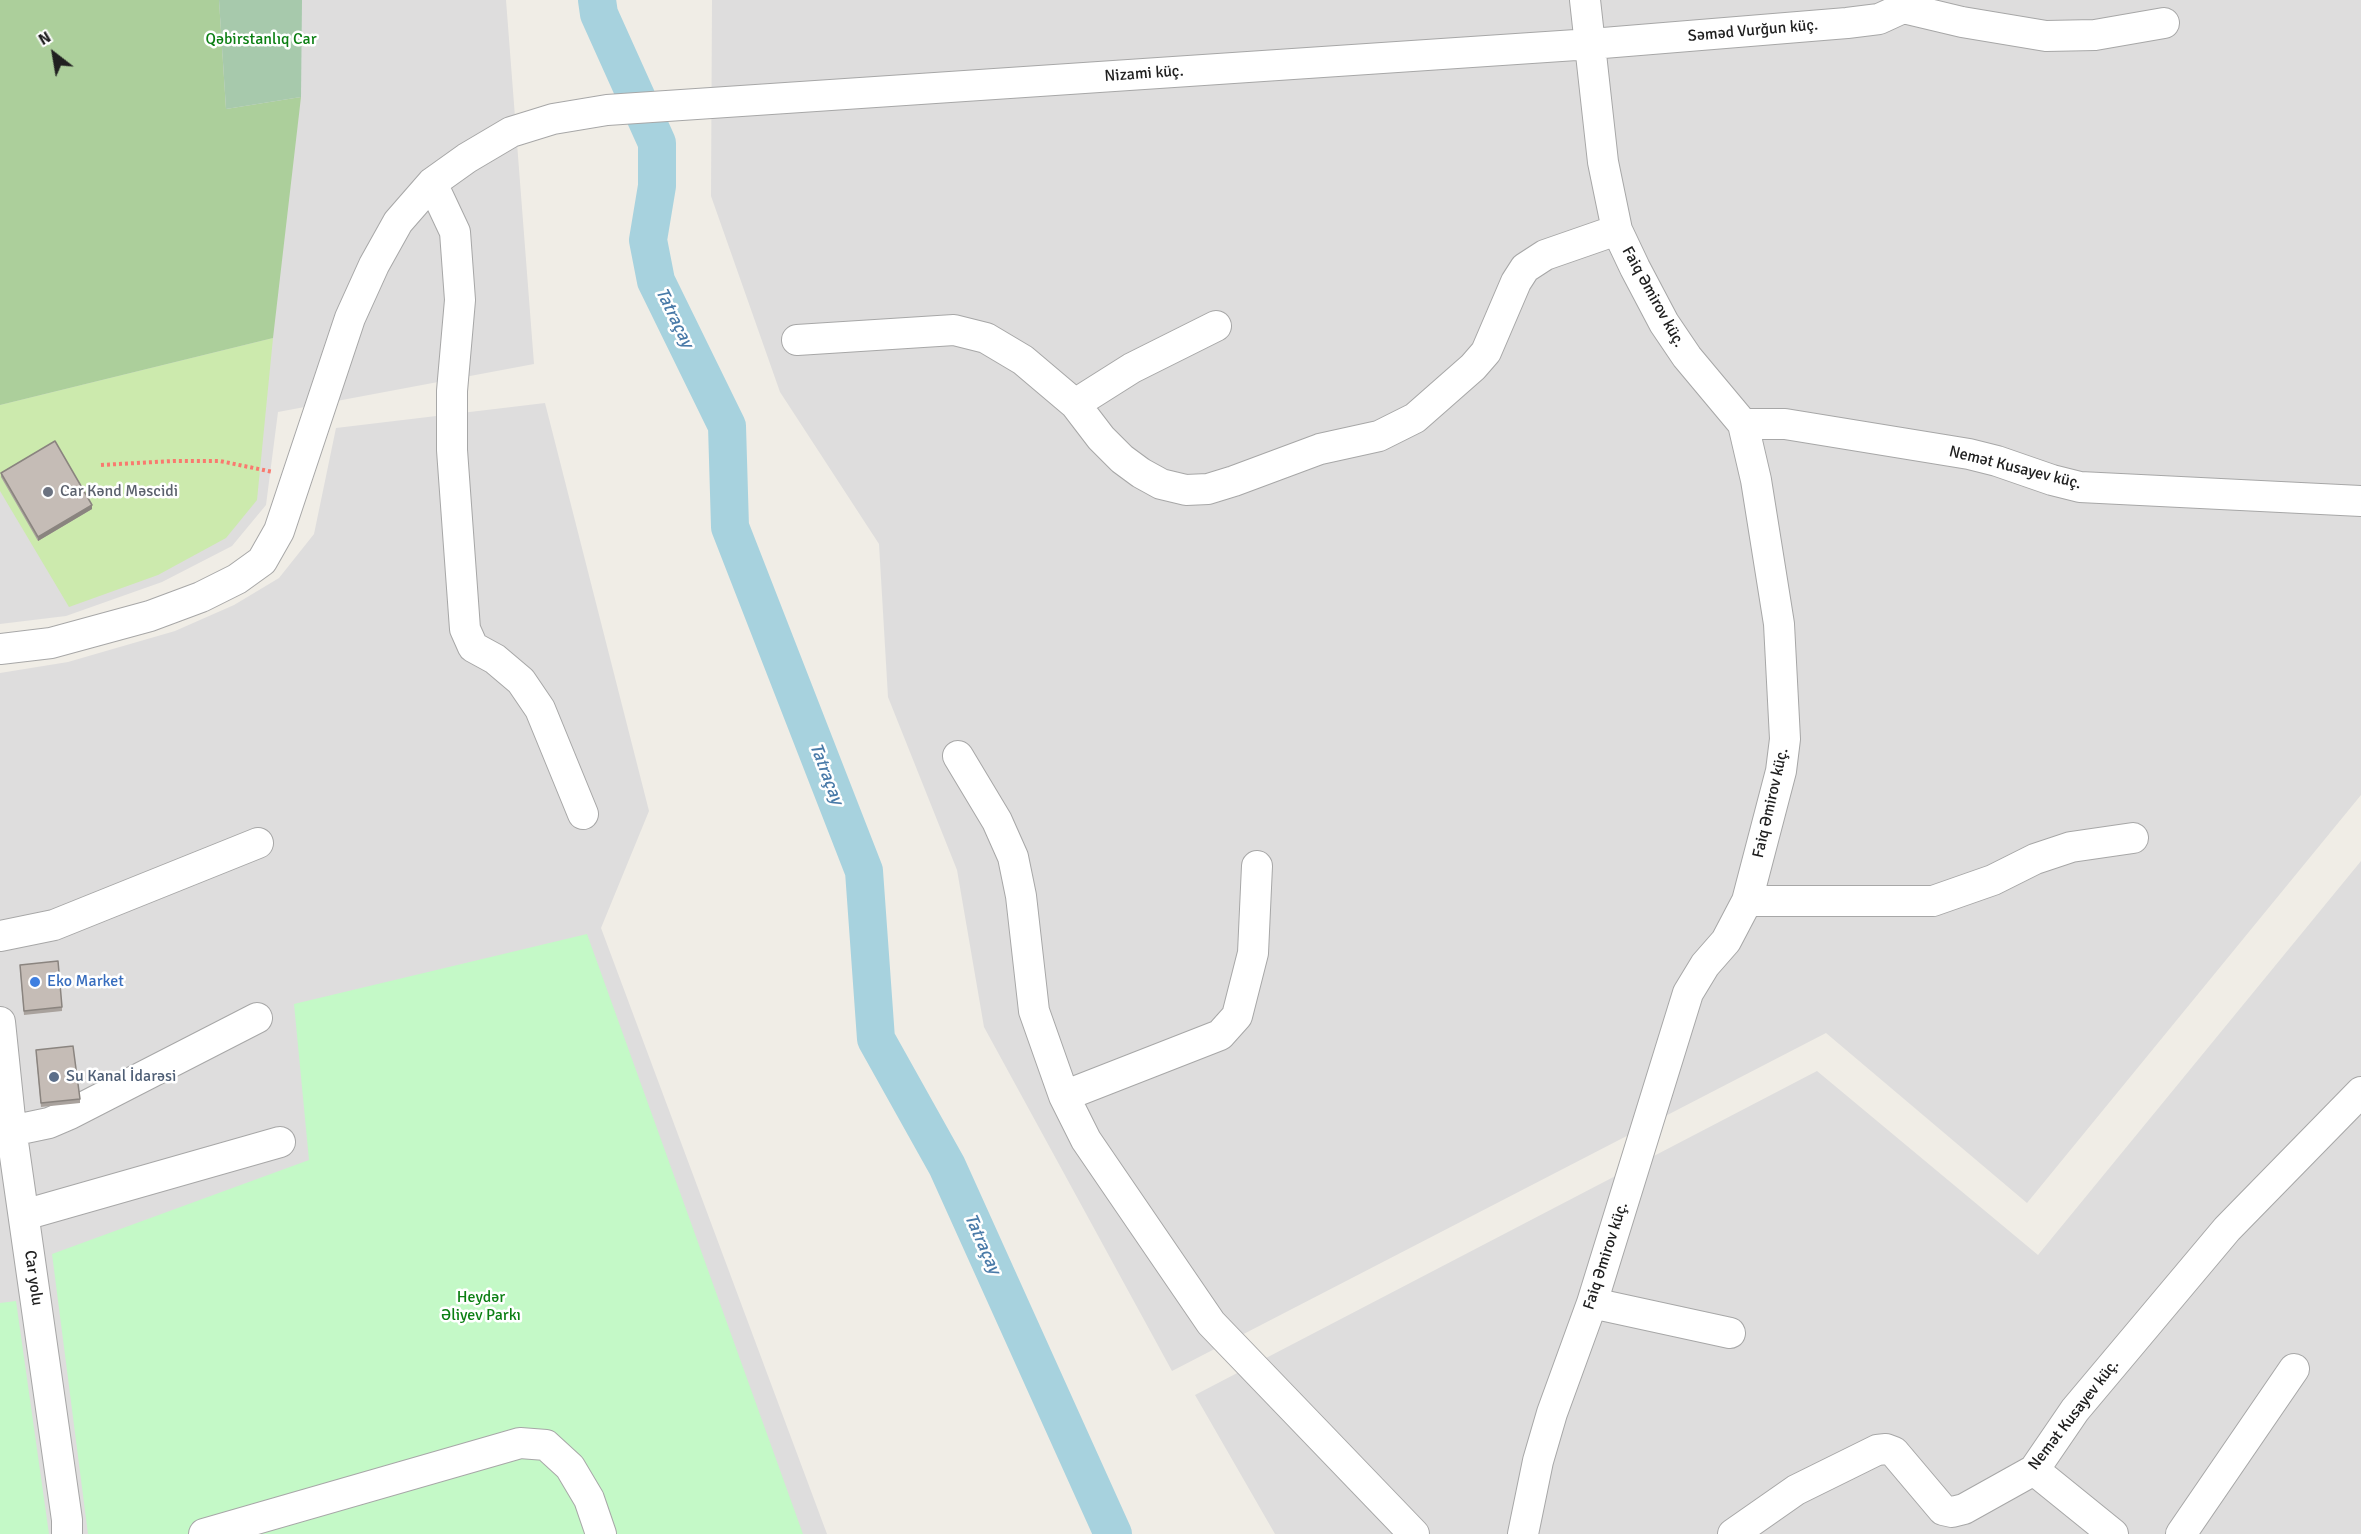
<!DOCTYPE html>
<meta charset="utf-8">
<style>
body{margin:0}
#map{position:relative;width:2361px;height:1534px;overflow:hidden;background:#f0ede6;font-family:Signika,sans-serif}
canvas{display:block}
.north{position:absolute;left:24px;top:24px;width:60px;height:60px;-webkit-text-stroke:4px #fff;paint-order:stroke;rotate:329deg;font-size:16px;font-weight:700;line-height:24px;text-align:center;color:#202020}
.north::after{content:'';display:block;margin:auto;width:21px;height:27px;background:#202020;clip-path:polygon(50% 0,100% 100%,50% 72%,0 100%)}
</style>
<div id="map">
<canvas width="2361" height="1534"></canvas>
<div class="north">N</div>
</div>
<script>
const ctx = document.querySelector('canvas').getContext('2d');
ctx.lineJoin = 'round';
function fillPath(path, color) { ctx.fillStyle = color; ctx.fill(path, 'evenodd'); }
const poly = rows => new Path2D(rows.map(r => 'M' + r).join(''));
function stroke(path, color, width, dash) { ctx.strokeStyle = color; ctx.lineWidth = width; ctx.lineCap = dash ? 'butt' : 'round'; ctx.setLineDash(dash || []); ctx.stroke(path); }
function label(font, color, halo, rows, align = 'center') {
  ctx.font = font + ' Signika,sans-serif'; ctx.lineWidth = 5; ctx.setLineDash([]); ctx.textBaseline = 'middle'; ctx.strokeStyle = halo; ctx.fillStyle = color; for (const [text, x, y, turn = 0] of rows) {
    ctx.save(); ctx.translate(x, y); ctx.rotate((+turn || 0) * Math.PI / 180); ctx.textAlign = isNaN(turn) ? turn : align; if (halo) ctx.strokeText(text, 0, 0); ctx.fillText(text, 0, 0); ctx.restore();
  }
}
fillPath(poly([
 [0,0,506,0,534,364,278,412,266,505,232,546,162,582,66,616,0,624],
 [712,0,2361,0,2361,795,2027,1203,1826,1033,1172,1371,984,1027,957,870,888,697,879,544,780,392,711,196],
 [545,403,649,811,601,928,827,1534,0,1534,0,673,68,662,175,631,234,605,279,578,314,534,336,428],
 [2361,861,2361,1534,1275,1534,1195,1395,1817,1071,2038,1255]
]), '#dedddd');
fillPath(poly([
 [273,338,257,500,226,538,158,575,69,607,0,491,0,405]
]), '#cceaad');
fillPath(poly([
 [0,0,219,0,226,109,301,97,273,338,0,405]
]), '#accf9b');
fillPath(poly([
 [219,0,302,0,301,97,226,109]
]), '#a7c9ac');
fillPath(poly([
 [587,934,803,1534,88,1534,52,1254,309,1160,294,1004],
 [16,1301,49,1534,0,1534,0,1303]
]), '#c4f9c7');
stroke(poly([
 [597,0,599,14,657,143,657,186,648,240,656,281,727,426,730,527,864,871,876,1039,947,1166,1113,1534]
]), '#a7d2de', 38);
const minor = poly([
 [1903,8,1962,22,2046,36,2095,35,2164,23],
 [432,183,455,232,460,300,452,391,452,450,465,629,473,647,495,659,521,681,540,709,583,814],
 [797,340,954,330,986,338,1023,360,1075,404,1101,438,1122,459,1141,473,1161,484,1186,490,1208,489,1234,481,1320,449,1379,436,1415,418,1473,367,1486,352,1516,282,1525,268,1545,255,1617,230],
 [1075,404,1132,368,1216,326],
 [1743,424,1785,424,1969,454,1997,461,2052,480,2080,487,2361,501],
 [0,649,51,643,150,616,201,597,237,579,262,561,279,531,350,318,374,265,398,222,432,183,467,158,511,132,553,119,607,110,1591,44,1847,23,1879,19,1903,8,1907,0],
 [958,756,997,821,1013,857,1021,896,1034,1011,1064,1096,1086,1140,1211,1323,1414,1534],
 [1747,901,1933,901,1993,880,2035,859,2071,847,2133,838],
 [0,936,54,925,258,843],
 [0,1022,11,1128,67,1520,67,1534],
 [1064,1096,1220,1035,1237,1016,1253,953,1257,866],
 [11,1131,49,1123,70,1114,257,1018],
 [24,1215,280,1142],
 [1592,1303,1730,1333],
 [2034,1470,2113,1534],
 [204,1534,520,1443,546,1445,570,1467,589,1499,601,1534],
 [1523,1534,1538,1461,1552,1413,1592,1303,1688,993,1705,965,1726,941,1747,901,1781,771,1785,739,1779,624,1756,480,1743,424,1687,357,1664,323,1635,268,1617,230,1603,162,1585,0],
 [1733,1534,1796,1490,1877,1450,1886,1449,1894,1452,1943,1510,1952,1512,1964,1509,2034,1470,2075,1410,2227,1229,2361,1092],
 [2181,1534,2294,1369]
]);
stroke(minor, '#a7a7a7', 32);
stroke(poly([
 [101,465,173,461,220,461,273,472]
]), '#f97a6f', 4, [3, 3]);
stroke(minor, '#fff', 30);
fillPath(poly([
 [1,473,92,509,38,541,1,477],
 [20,969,62,1007,62,1011,24,1015],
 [36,1054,80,1099,80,1103,41,1107]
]), '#a9a29d');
fillPath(poly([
 [92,505,92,509,38,541,38,537]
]), '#8a847f');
const building = poly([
 [55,441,92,505,38,537,1,473,55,441],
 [58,961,62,1007,24,1011,20,965,58,961],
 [73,1046,80,1099,41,1103,36,1050,73,1046]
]);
fillPath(building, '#c5bcb6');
stroke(building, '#8a847f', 1.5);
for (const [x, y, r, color] of [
 [48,492,6,"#6b7280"],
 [35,982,6,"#3f7fe0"],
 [54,1077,6,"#5c6f8a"]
]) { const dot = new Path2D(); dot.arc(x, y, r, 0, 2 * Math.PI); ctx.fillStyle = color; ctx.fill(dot); stroke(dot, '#fff', 2); }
label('16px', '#202020', '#fff', [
 ["Səməd Vurğun küç.",1753,31,-5],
 ["Nizami küç.",1144,74,-4],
 ["Faiq Əmirov küç.",1653,297,61],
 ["Nemət Kusayev küç.",2015,468,14],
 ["Faiq Əmirov küç.",1771,803,-77],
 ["Faiq Əmirov küç.",1606,1256,-72],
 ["Car yolu",33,1278,82],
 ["Nemət Kusayev küç.",2074,1415,-52]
]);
label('16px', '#0c7f13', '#fff', [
 ["Qəbirstanlıq Car",261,40],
 ["Heydər",481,1298],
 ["Əliyev Parkı",481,1316]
]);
label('16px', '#5b616d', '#fff', [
 ["Car Kənd Məscidi",60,492]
], 'left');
label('16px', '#366cbe', '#fff', [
 ["Eko Market",47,982]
], 'left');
label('16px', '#4e5e75', '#fff', [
 ["Su Kanal İdarəsi",66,1077]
], 'left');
label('italic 18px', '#497aa8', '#fff', [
 ["Tatraçay",674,318,64],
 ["Tatraçay",826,774,69],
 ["Tatraçay",982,1244,66]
]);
</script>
